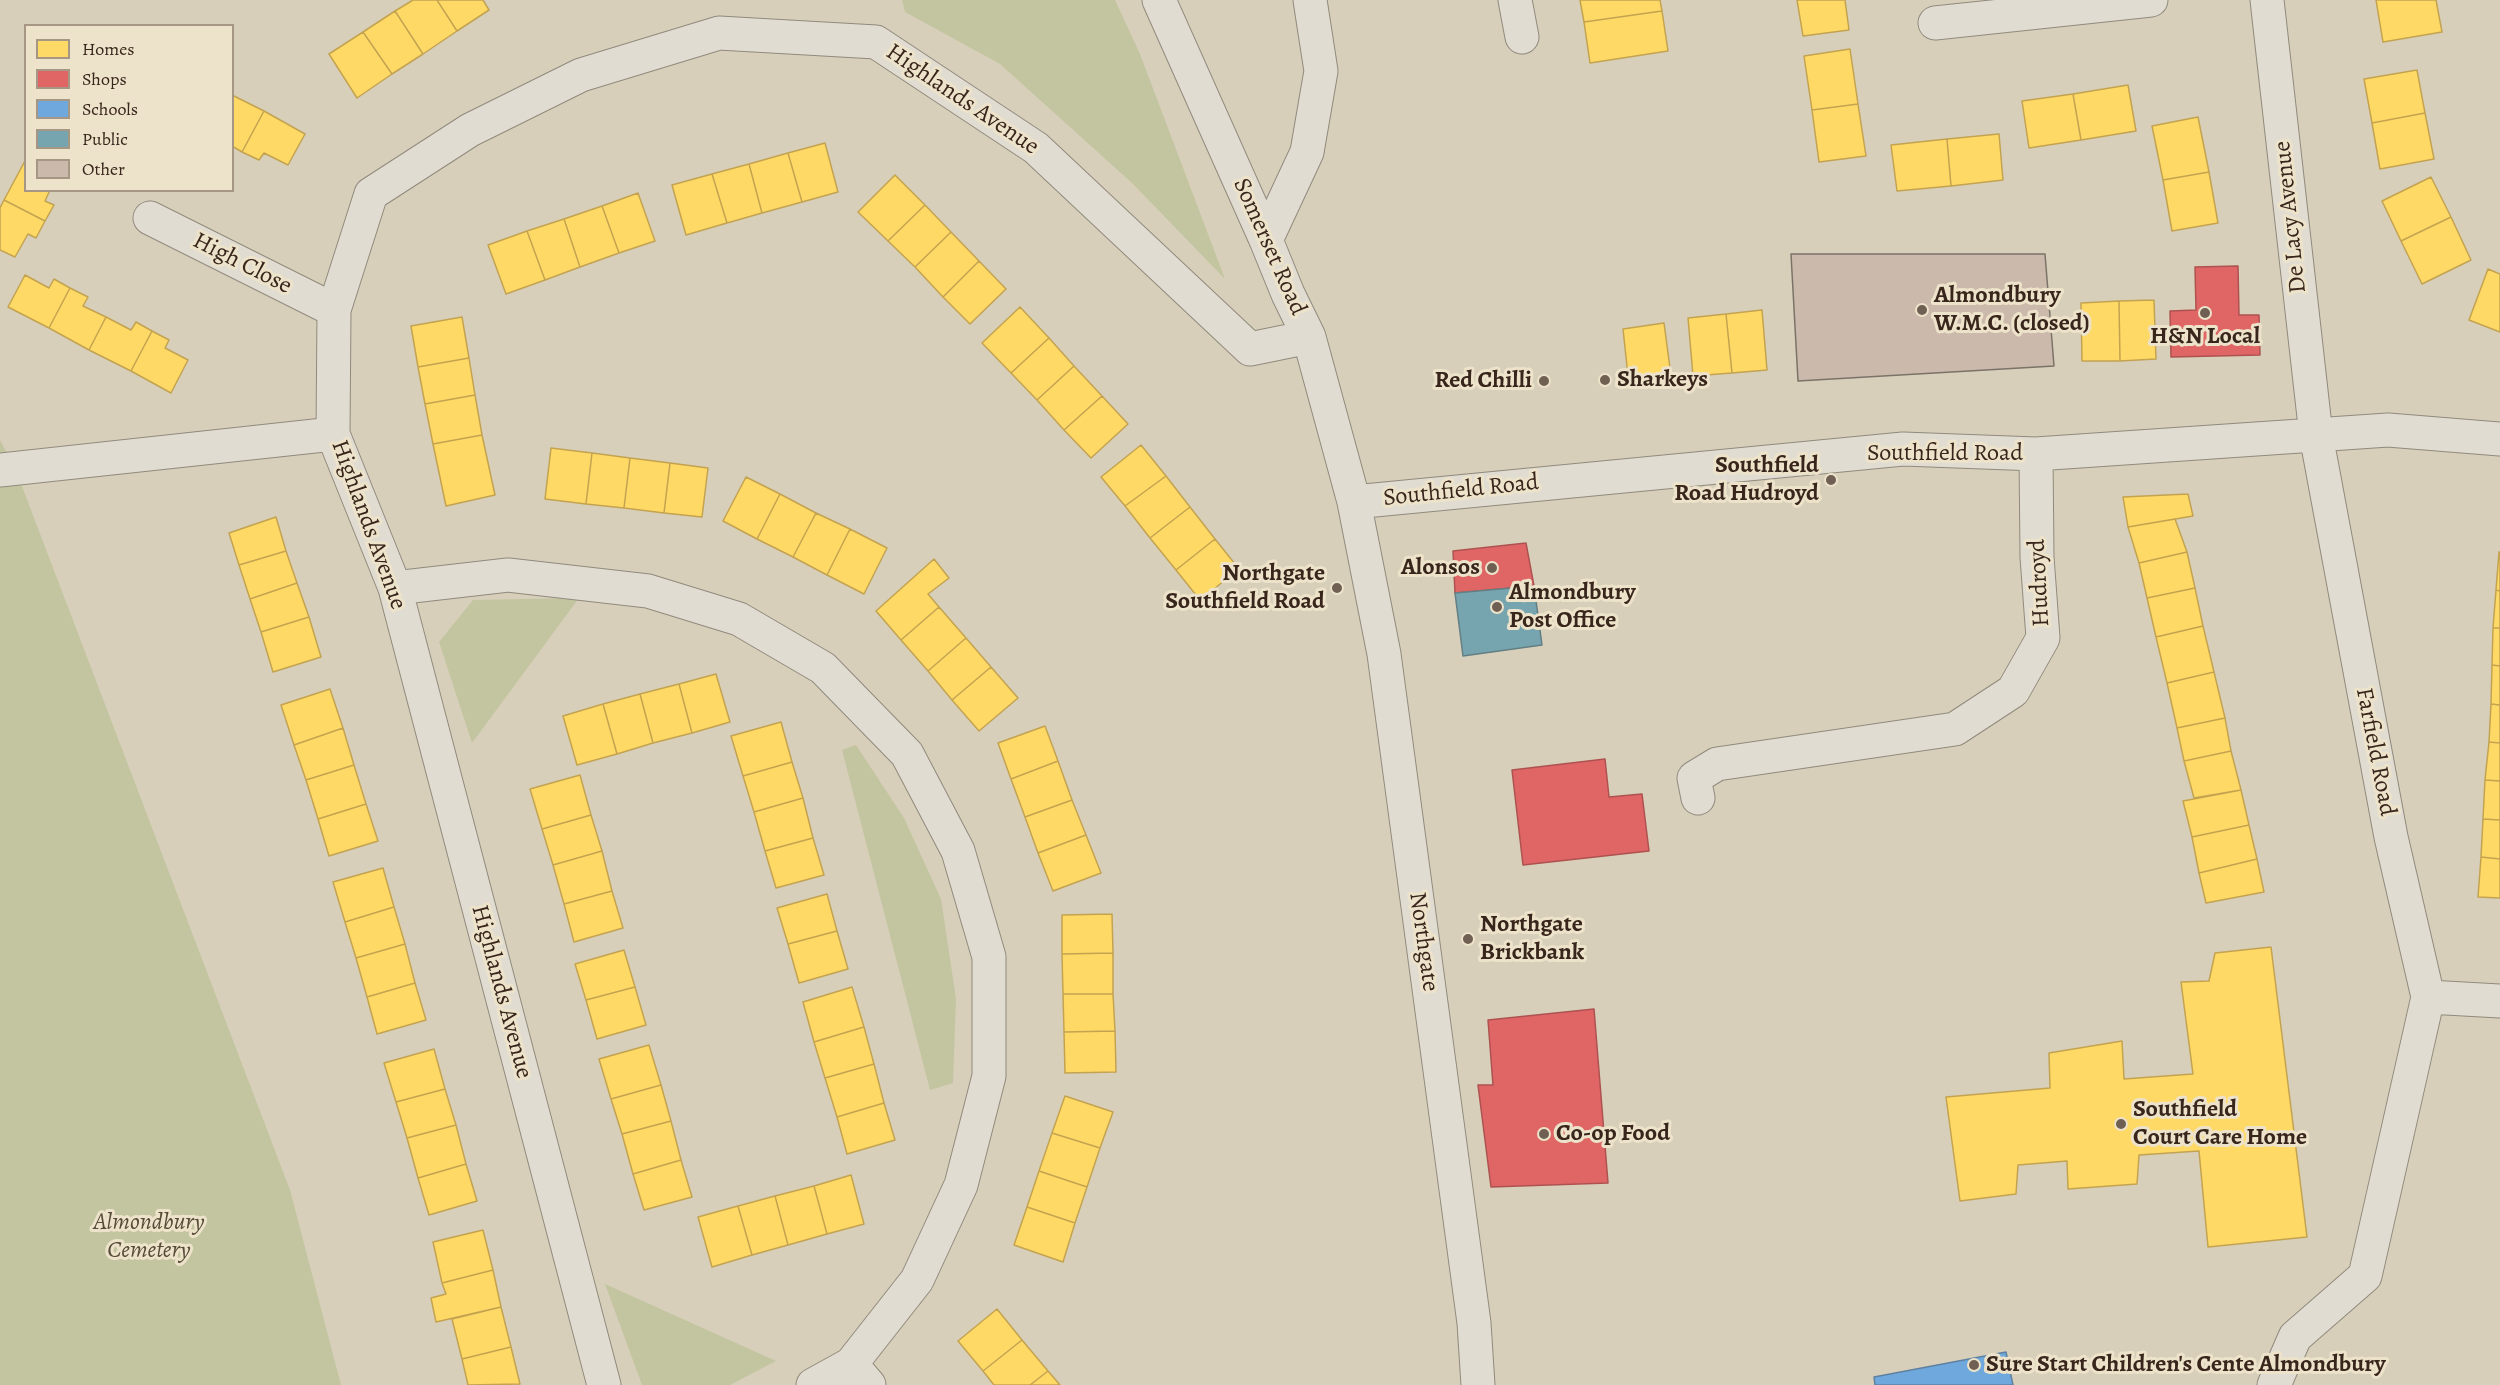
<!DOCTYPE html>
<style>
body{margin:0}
#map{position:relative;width:2500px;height:1385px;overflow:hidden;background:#d7cfba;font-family:Alegreya,serif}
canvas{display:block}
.legend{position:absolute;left:24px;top:24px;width:210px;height:168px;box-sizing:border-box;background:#ede3ca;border:2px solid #a59784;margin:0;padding:8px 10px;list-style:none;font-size:18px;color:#38251b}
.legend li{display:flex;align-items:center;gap:12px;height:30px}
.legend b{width:30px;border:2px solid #a59784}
</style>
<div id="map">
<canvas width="2500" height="1385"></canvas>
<ul class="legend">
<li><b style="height:16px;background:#ffd966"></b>Homes</li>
<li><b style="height:16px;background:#e06666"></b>Shops</li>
<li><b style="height:16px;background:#6fa8dc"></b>Schools</li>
<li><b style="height:16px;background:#76a5af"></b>Public</li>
<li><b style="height:16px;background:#cbb9ac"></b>Other</li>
</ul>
</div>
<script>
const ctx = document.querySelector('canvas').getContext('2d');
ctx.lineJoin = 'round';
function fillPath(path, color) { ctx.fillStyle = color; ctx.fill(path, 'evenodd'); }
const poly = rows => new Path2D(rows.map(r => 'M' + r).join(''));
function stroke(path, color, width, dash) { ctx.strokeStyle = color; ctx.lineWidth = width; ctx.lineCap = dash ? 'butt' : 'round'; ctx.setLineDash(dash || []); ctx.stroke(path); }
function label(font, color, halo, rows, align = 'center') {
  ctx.font = font + ' Alegreya,serif'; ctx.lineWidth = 6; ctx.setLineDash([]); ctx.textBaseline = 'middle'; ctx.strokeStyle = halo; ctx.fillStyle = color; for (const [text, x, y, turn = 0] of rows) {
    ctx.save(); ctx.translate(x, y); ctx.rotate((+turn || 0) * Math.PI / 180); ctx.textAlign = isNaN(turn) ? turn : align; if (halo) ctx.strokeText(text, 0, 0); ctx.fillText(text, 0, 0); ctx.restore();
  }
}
fillPath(poly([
 [902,0,1115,0,1140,54,1225,279,1132,183,1000,64,905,12],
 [0,440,15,468,290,1190,341,1385,0,1385],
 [579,598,472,743,439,642,473,600],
 [856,745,904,818,941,899,956,999,953,1083,930,1090,842,750],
 [605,1284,776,1361,730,1385,642,1385]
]), '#c3c5a0');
const homes = poly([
 [413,0,437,0,457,31,423,54,395,11,413,0],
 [437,0,483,0,489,10,457,31,437,0],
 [1580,0,1660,0,1662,11,1584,22,1580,0],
 [1797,0,1845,0,1849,30,1803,36,1797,0],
 [2376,0,2436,0,2442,32,2383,42,2376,0],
 [395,11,423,54,392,74,363,32,395,11],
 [1662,11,1668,51,1590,63,1584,22,1662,11],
 [363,32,392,74,357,98,329,54,363,32],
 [1850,49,1858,104,1812,110,1804,56,1850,49],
 [2417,70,2425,113,2372,123,2364,79,2417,70],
 [2128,85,2136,131,2081,140,2073,94,2128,85],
 [2073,94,2081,140,2029,148,2022,101,2073,94],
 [232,95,264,111,242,152,232,146,232,95],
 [1858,104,1866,156,1819,162,1812,110,1858,104],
 [264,111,305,134,288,165,264,153,259,160,242,152,264,111],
 [2425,113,2434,159,2380,169,2372,123,2425,113],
 [2198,117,2209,172,2163,180,2152,126,2198,117],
 [1999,134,2003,180,1951,186,1947,139,1999,134],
 [1947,139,1951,186,1897,191,1891,145,1947,139],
 [825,143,838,192,802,202,788,153,825,143],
 [788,153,802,202,762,213,749,164,788,153],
 [26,159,26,190,50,190,45,201,54,205,45,221,4,200,26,159],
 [749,164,762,213,727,223,712,174,749,164],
 [2209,172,2218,223,2172,231,2163,180,2209,172],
 [712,174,727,223,686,235,672,185,712,174],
 [895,175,925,205,888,241,858,212,895,175],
 [2431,177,2451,217,2401,241,2382,201,2431,177],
 [638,193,655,241,619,253,602,206,638,193],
 [4,200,45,221,36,238,28,234,15,257,0,250,0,208,4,200],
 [925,205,951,232,915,267,888,241,925,205],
 [602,206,619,253,580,267,564,219,602,206],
 [2451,217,2471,260,2422,284,2401,241,2451,217],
 [564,219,580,267,545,280,527,231,564,219],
 [527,231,545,280,506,294,488,245,527,231],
 [951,232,979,261,943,297,915,267,951,232],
 [979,261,1006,289,970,324,943,297,979,261],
 [2488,269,2500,274,2500,332,2469,320,2488,269],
 [25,275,49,288,54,279,70,288,49,328,8,307,25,275],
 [70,288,88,297,83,306,106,317,89,350,49,328,70,288],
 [2154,300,2156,359,2120,361,2119,301,2154,300],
 [2119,301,2120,361,2082,361,2081,303,2119,301],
 [1020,307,1049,338,1011,373,982,343,1020,307],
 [1762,310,1767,370,1732,373,1726,314,1762,310],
 [1726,314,1732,373,1693,376,1688,318,1726,314],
 [106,317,131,330,136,322,152,331,131,371,89,350,106,317],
 [462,317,469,358,418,367,411,326,462,317],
 [1664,323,1672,383,1629,385,1623,329,1664,323],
 [152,331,169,340,165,348,188,360,171,393,131,371,152,331],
 [1049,338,1074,366,1037,400,1011,373,1049,338],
 [469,358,475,395,425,404,418,367,469,358],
 [1074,366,1102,396,1064,430,1037,400,1074,366],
 [475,395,482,435,433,444,425,404,475,395],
 [1102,396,1128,424,1091,458,1064,430,1102,396],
 [482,435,495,495,446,506,433,444,482,435],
 [1141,445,1166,476,1125,506,1101,477,1141,445],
 [551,448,592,453,586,504,545,499,551,448],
 [592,453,630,458,624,508,586,504,592,453],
 [630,458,670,463,664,513,624,508,630,458],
 [670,463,708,468,702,517,664,513,670,463],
 [1166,476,1190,507,1150,538,1125,506,1166,476],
 [746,477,780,494,757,539,723,521,746,477],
 [780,494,816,513,793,557,757,539,780,494],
 [2188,494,2193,516,2128,527,2123,497,2188,494],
 [1190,507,1215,539,1176,570,1150,538,1190,507],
 [816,513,850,529,827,575,793,557,816,513],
 [276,517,286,551,239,565,229,533,276,517],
 [2175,519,2187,552,2139,563,2128,527,2175,519],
 [850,529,887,548,864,594,827,575,850,529],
 [1215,539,1239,569,1200,600,1176,570,1215,539],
 [286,551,297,583,250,599,239,565,286,551],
 [2187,552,2195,588,2147,598,2139,563,2187,552],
 [2499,552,2500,552,2500,591,2496,590,2499,552],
 [934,559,949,578,928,594,939,607,901,640,876,611,934,559],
 [297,583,309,617,261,632,250,599,297,583],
 [2195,588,2203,626,2156,637,2147,598,2195,588],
 [2496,590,2500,591,2500,628,2493,628,2496,590],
 [939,607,966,638,928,671,901,640,939,607],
 [309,617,321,657,273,672,261,632,309,617],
 [2203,626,2214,672,2167,683,2156,637,2203,626],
 [2493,628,2500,628,2500,666,2492,665,2493,628],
 [966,638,991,667,952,700,928,671,966,638],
 [2492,665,2500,666,2500,705,2491,704,2492,665],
 [991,667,1018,698,979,731,952,700,991,667],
 [2214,672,2225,718,2177,728,2167,683,2214,672],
 [716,674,730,722,692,733,679,684,716,674],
 [679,684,692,733,653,743,640,694,679,684],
 [330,689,343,728,294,745,281,705,330,689],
 [640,694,653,743,617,754,603,704,640,694],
 [603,704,617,754,577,765,563,716,603,704],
 [2491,704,2500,705,2500,743,2489,742,2491,704],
 [2225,718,2231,751,2184,761,2177,728,2225,718],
 [781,722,792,762,743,776,731,736,781,722],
 [1045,726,1058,761,1011,779,998,743,1045,726],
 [343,728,354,765,306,780,294,745,343,728],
 [2489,742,2500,743,2500,781,2485,780,2489,742],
 [2231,751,2241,790,2194,798,2184,761,2231,751],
 [1058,761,1072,800,1025,817,1011,779,1058,761],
 [792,762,803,798,754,812,743,776,792,762],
 [354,765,366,804,318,819,306,780,354,765],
 [580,775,591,815,542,829,530,789,580,775],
 [2485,780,2500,781,2500,820,2483,819,2485,780],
 [2241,790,2249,825,2192,837,2183,801,2241,790],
 [803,798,813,838,765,851,754,812,803,798],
 [1072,800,1086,835,1038,853,1025,817,1072,800],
 [366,804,378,841,329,856,318,819,366,804],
 [591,815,602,851,553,865,542,829,591,815],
 [2483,819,2500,820,2500,859,2481,857,2483,819],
 [2249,825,2257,859,2199,873,2192,837,2249,825],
 [1086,835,1101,873,1053,891,1038,853,1086,835],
 [813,838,824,875,776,888,765,851,813,838],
 [602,851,612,891,564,904,553,865,602,851],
 [2481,857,2500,859,2500,898,2478,897,2481,857],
 [2257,859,2264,892,2206,903,2199,873,2257,859],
 [383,868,394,907,345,922,333,882,383,868],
 [612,891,623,928,574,942,564,904,612,891],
 [827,894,837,931,788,944,777,908,827,894],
 [394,907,405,944,356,958,345,922,394,907],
 [1112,914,1113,953,1062,954,1062,915,1112,914],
 [837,931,848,969,799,983,788,944,837,931],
 [405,944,415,983,367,997,356,958,405,944],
 [2271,947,2307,1237,2208,1247,2199,1151,2139,1155,2137,1184,2068,1189,2067,1161,2018,1165,2016,1194,1960,1201,1946,1097,2050,1088,2049,1053,2122,1041,2124,1079,2193,1074,2181,982,2209,981,2215,953,2271,947],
 [624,950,635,987,586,1000,575,964,624,950],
 [1113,953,1113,994,1063,994,1062,954,1113,953],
 [415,983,426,1020,377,1034,367,997,415,983],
 [635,987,646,1025,597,1039,586,1000,635,987],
 [852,987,864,1027,814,1042,803,1002,852,987],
 [1063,994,1113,994,1115,1031,1064,1032,1063,994],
 [864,1027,874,1064,825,1078,814,1042,864,1027],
 [1115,1031,1116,1072,1065,1073,1064,1032,1115,1031],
 [649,1045,661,1085,611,1099,599,1059,649,1045],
 [434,1049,445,1089,396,1102,384,1063,434,1049],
 [874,1064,884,1103,837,1117,825,1078,874,1064],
 [661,1085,671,1121,622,1134,611,1099,661,1085],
 [445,1089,456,1125,407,1138,396,1102,445,1089],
 [1065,1096,1113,1112,1100,1148,1052,1133,1065,1096],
 [884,1103,895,1140,847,1154,837,1117,884,1103],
 [671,1121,681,1160,633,1174,622,1134,671,1121],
 [456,1125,466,1164,418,1178,407,1138,456,1125],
 [1052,1133,1100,1148,1087,1187,1039,1171,1052,1133],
 [681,1160,692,1197,644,1210,633,1174,681,1160],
 [466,1164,477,1201,429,1215,418,1178,466,1164],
 [1039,1171,1087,1187,1075,1223,1027,1207,1039,1171],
 [851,1175,864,1224,827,1234,814,1186,851,1175],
 [814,1186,827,1234,788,1245,775,1196,814,1186],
 [775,1196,788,1245,752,1255,738,1206,775,1196],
 [738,1206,752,1255,712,1267,698,1217,738,1206],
 [1027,1207,1075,1223,1063,1262,1014,1245,1027,1207],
 [483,1230,493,1270,442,1283,433,1242,483,1230],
 [493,1270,501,1307,436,1322,431,1298,446,1294,442,1283,493,1270],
 [501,1307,511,1347,462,1359,452,1319,501,1307],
 [997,1309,1022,1340,983,1371,958,1341,997,1309],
 [1022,1340,1048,1371,1030,1385,994,1385,983,1371,1022,1340],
 [511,1347,520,1384,468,1385,462,1359,511,1347],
 [1048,1371,1060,1385,1030,1385,1048,1371]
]);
fillPath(homes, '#ffd966');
stroke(homes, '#c3a350', 1.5);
const shops = poly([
 [2238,266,2239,315,2259,315,2260,355,2171,357,2170,311,2196,310,2195,267,2238,266],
 [1526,543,1534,586,1455,593,1453,551,1526,543],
 [1605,759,1609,797,1642,794,1649,851,1523,865,1512,770,1605,759],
 [1594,1009,1608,1183,1491,1187,1478,1085,1493,1085,1488,1020,1594,1009]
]);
fillPath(shops, '#e06666');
stroke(shops, '#ae5250', 1.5);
const schools = poly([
 [2006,1352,2013,1385,1875,1385,1874,1377,2006,1352]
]);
fillPath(schools, '#6fa8dc');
stroke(schools, '#5e81a2', 1.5);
const public = poly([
 [1534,586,1542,645,1463,656,1455,593,1534,586]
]);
fillPath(public, '#76a5af');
stroke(public, '#637f83', 1.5);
const building = poly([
 [1791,254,2045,254,2054,366,1798,381,1791,254]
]);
fillPath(building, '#cbb9ac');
stroke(building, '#7b7368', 1.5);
const minor = poly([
 [1159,0,1266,240,1288,294,1309,337,1354,502,1384,654,1474,1323,1478,1385],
 [1515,0,1522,37],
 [2267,0,2316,435,2391,837,2428,997,2500,1001],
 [1935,23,2151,0],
 [150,218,334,310],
 [1266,240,1307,152,1321,71,1310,0],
 [0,470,333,434],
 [1354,502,1903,449,2036,454,2388,430,2500,439],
 [395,588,508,575,648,591,739,619,823,668,907,754,958,851,989,957,989,1076,961,1185,917,1280,851,1364,813,1385],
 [1698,798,1694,778,1717,764,1955,729,2013,691,2043,638,2037,557,2036,454],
 [851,1364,869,1385],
 [604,1385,395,588,333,434,334,310,371,194,470,130,581,75,719,33,876,42,1036,148,1250,349,1309,337],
 [2274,1385,2295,1337,2365,1276,2428,997]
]);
stroke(minor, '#918a7d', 35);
stroke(minor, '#e0dcd1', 33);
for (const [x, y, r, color] of [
 [1922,310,6,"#706053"],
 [2205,313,6,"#706053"],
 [1605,380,6,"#706053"],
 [1544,381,6,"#706053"],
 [1831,480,6,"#706053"],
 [1492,568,6,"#706053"],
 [1337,588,6,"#706053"],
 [1497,607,6,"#706053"],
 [1468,939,6,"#706053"],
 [2121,1124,6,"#706053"],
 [1544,1134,6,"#706053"],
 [1974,1365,6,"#706053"]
]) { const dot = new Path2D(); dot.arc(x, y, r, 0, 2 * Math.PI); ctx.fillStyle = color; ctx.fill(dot); stroke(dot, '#ede3ca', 2); }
label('24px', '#38251b', '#ede3ca', [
 ["Highlands Avenue",962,100,34],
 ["De Lacy Avenue",2291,217,-96],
 ["Somerset Road",1269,247,66],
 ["High Close",242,264,27],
 ["Southfield Road",1945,454],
 ["Southfield Road",1461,491,-6],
 ["Highlands Avenue",368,525,70],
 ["Hudroyd",2040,583,-93],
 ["Farfield Road",2375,752,79],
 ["Northgate",1423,942,82],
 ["Highlands Avenue",501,992,75]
]);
label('bold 24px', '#38251b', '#ede3ca', [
 ["Almondbury",1934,296],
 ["W.M.C. (closed)",1934,324],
 ["H&N Local",2205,337,"center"],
 ["Sharkeys",1617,380],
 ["Red Chilli",1532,381,"right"],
 ["Southfield",1819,466,"right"],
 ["Road Hudroyd",1819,494,"right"],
 ["Alonsos",1480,568,"right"],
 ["Northgate",1325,574,"right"],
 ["Southfield Road",1325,602,"right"],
 ["Almondbury",1509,593],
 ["Post Office",1509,621],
 ["Northgate",1480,925],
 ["Brickbank",1480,953],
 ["Southfield",2133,1110],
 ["Court Care Home",2133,1138],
 ["Co-op Food",1556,1134],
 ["Sure Start Children's Cente Almondbury",1986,1365]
], 'left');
label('italic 24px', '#564b37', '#ede3ca', [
 ["Almondbury",149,1223],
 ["Cemetery",149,1251]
]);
</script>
